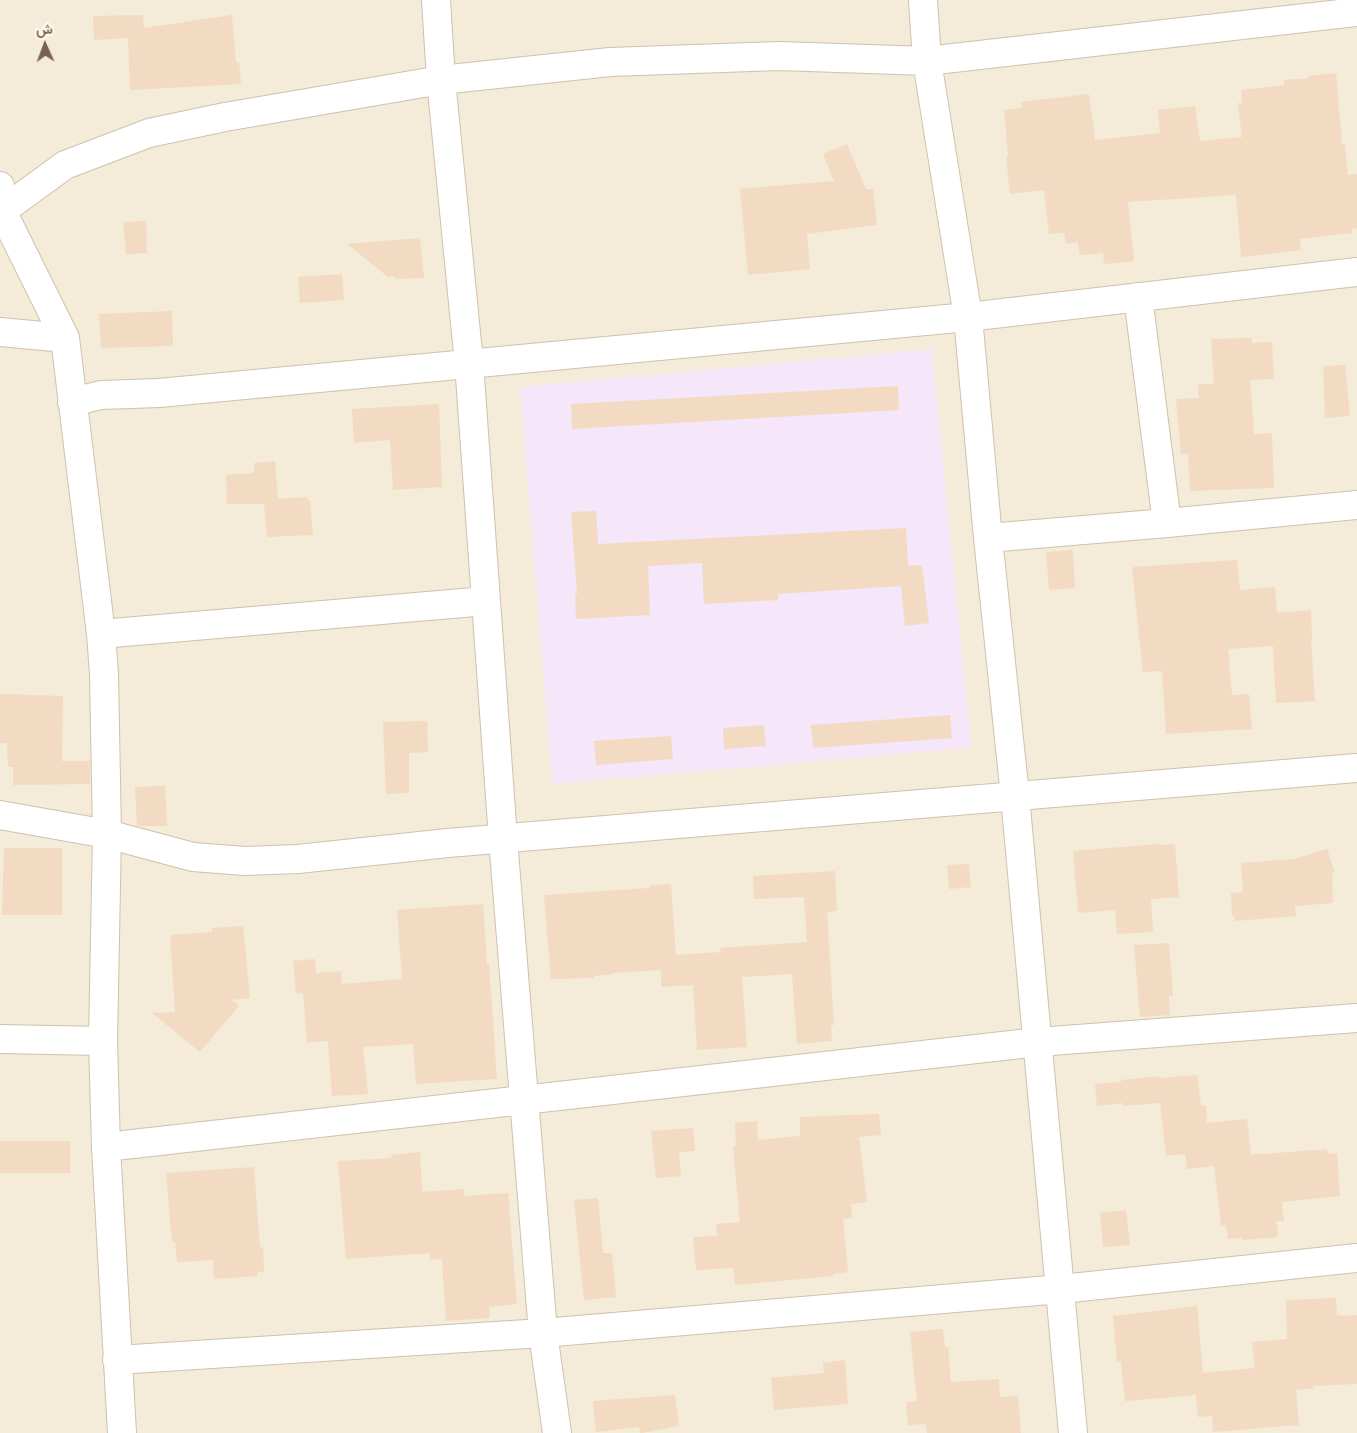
<!DOCTYPE html>
<meta charset="utf-8">
<style>
body{margin:0}
#map{position:relative;width:1357px;height:1433px;overflow:hidden;background:#fcf8ea;font-family:Signika,Vazirmatn,sans-serif}
canvas{display:block}
.north{position:absolute;left:20px;top:20px;width:50px;height:50px;-webkit-text-stroke:4px #fffbf0;paint-order:stroke;rotate:358deg;font-size:14px;font-weight:700;line-height:20px;text-align:center;color:#77624d}
.north::after{content:'';display:block;margin:auto;width:18px;height:22px;background:#77624d;clip-path:polygon(50% 0,100% 100%,50% 72%,0 100%)}
</style>
<div id="map">
<canvas width="1357" height="1433"></canvas>
<div class="north">ش</div>
</div>
<script>
const ctx = document.querySelector('canvas').getContext('2d');
ctx.lineJoin = 'round';
function fillPath(path, color) { ctx.fillStyle = color; ctx.fill(path, 'evenodd'); }
const poly = rows => new Path2D(rows.map(r => 'M' + r).join(''));
function stroke(path, color, width, dash) { ctx.strokeStyle = color; ctx.lineWidth = width; ctx.lineCap = dash ? 'butt' : 'round'; ctx.setLineDash(dash || []); ctx.stroke(path); }
fillPath(poly([
 [0,0,1357,0,1357,1433,0,1433]
]), '#f4ebd8');
fillPath(poly([
 [932,349,971,748,552,784,520,387]
]), '#f5e6f9');
fillPath(poly([
 [143,15,144,28,232,15,236,62,239,62,241,84,130,90,128,38,94,40,93,16],
 [1336,73,1342,144,1345,144,1348,175,1357,174,1357,228,1352,229,1352,233,1300,239,1301,250,1241,257,1236,195,1128,202,1134,261,1104,264,1103,253,1080,255,1078,242,1066,244,1064,233,1049,234,1044,190,1010,194,1006,157,1008,157,1004,110,1022,108,1021,102,1089,94,1095,140,1160,133,1158,110,1195,106,1200,141,1242,137,1238,103,1242,103,1241,90,1285,85,1284,80,1309,78,1308,76],
 [847,144,866,189,873,189,877,225,807,234,810,269,748,275,740,189,834,181,823,154],
 [146,221,147,253,126,254,123,222],
 [420,238,424,278,395,279,395,276,388,277,347,244],
 [342,274,344,300,300,303,298,277],
 [172,311,173,346,101,348,99,314],
 [1252,338,1252,343,1272,342,1274,379,1250,380,1254,434,1272,433,1274,488,1190,491,1188,454,1181,454,1176,399,1199,398,1198,384,1214,384,1211,339],
 [1345,365,1350,416,1325,418,1323,366],
 [898,386,899,410,572,429,571,404],
 [439,404,442,487,393,490,390,440,354,443,352,409],
 [275,461,278,499,307,497,307,500,310,500,313,535,267,537,264,504,227,504,226,475,254,473,254,463],
 [596,511,598,544,906,528,908,566,922,565,929,623,905,626,901,586,778,594,778,600,704,604,702,563,648,566,650,615,576,619,575,594,577,594,571,512],
 [1073,550,1075,588,1049,590,1046,552],
 [1237,560,1240,590,1275,587,1277,613,1311,610,1312,641,1311,641,1315,701,1276,703,1273,646,1228,649,1232,695,1249,694,1252,729,1166,734,1162,671,1143,672,1132,569,1134,567],
 [0,694,63,696,62,761,90,761,90,784,13,785,13,767,8,767,7,743,0,743],
 [950,715,952,738,813,748,811,725],
 [427,721,428,752,409,753,409,793,386,794,383,722],
 [764,725,766,746,724,749,723,728],
 [671,736,673,759,596,765,594,741],
 [165,786,167,826,137,826,135,787],
 [1159,844,1159,845,1175,844,1179,897,1151,899,1153,932,1117,934,1115,910,1078,913,1073,851],
 [4,848,62,848,62,915,2,915],
 [1327,849,1335,873,1332,873,1333,903,1295,906,1296,916,1235,921,1234,915,1232,915,1231,893,1243,892,1241,863,1294,859],
 [969,864,971,887,949,889,947,865],
 [835,871,837,911,827,912,834,1025,831,1025,832,1041,797,1044,792,974,742,977,747,1047,697,1050,693,985,661,987,661,970,613,973,613,974,594,976,594,978,551,979,544,895,650,888,650,885,671,884,676,955,721,952,720,948,807,942,804,897,754,899,753,876],
 [483,904,487,964,489,964,497,1079,416,1084,413,1044,363,1047,368,1094,332,1096,328,1041,307,1043,303,993,296,994,293,961,315,959,316,973,341,971,342,984,402,979,397,910],
 [243,926,250,998,232,1000,239,1006,200,1052,152,1013,175,1012,170,935,212,932,212,928],
 [1169,943,1173,996,1169,996,1170,1015,1140,1017,1134,945],
 [1197,1075,1201,1106,1206,1105,1207,1123,1247,1119,1251,1155,1326,1149,1329,1154,1337,1153,1340,1196,1282,1202,1284,1221,1276,1221,1278,1237,1242,1240,1242,1238,1228,1239,1226,1225,1221,1225,1214,1166,1187,1169,1185,1154,1166,1156,1160,1103,1123,1106,1123,1103,1097,1106,1095,1084,1121,1082,1121,1080,1159,1076,1159,1078],
 [879,1114,881,1135,859,1137,867,1202,851,1204,852,1218,843,1219,848,1272,833,1274,834,1276,735,1285,733,1268,696,1270,693,1237,717,1236,716,1224,740,1222,733,1147,736,1146,735,1123,757,1121,758,1140,800,1136,800,1117],
 [693,1128,695,1151,679,1152,681,1176,656,1178,651,1131],
 [0,1141,70,1141,70,1173,0,1173],
 [420,1152,422,1192,464,1189,464,1196,508,1193,517,1304,489,1307,490,1318,446,1321,442,1259,430,1260,430,1253,346,1259,338,1161,392,1158,391,1155],
 [254,1167,260,1247,263,1247,264,1272,257,1272,257,1276,214,1279,213,1260,177,1262,175,1242,172,1242,166,1173],
 [598,1198,603,1253,612,1253,616,1297,584,1300,574,1200],
 [1126,1210,1130,1245,1103,1247,1100,1213],
 [1336,1298,1337,1315,1341,1315,1342,1316,1357,1315,1357,1384,1313,1386,1314,1388,1296,1390,1299,1425,1213,1432,1212,1416,1198,1417,1196,1395,1125,1401,1121,1361,1117,1362,1113,1316,1197,1306,1203,1373,1255,1368,1252,1342,1287,1339,1286,1300],
 [943,1329,945,1347,948,1347,951,1382,999,1379,1000,1397,1018,1396,1021,1433,927,1433,926,1424,908,1425,906,1402,917,1401,910,1332],
 [845,1360,848,1404,774,1410,771,1378,824,1373,823,1363],
 [675,1395,679,1426,642,1433,640,1433,639,1427,596,1432,593,1401]
]), '#f2dbc2');
const street = poly([
 [436,0,441,80,469,363,503,839,543,1333,557,1433],
 [923,0,927,61,968,317,988,538,1015,796,1073,1433],
 [0,186,2,211,65,338,101,634,104,674,107,834,103,1041,106,1147,122,1433],
 [0,215,2,211,65,165,149,133,225,117,441,80,610,62,779,56,927,61,1357,12],
 [1138,297,1167,523],
 [0,332,65,338],
 [72,402,101,395,159,393,968,317,1357,272],
 [988,538,1167,523,1357,505],
 [101,634,486,601],
 [0,815,107,834,193,857,245,861,298,859,448,843,1357,768],
 [0,1039,103,1041],
 [106,1147,1038,1042,1357,1018],
 [117,1360,543,1333,1061,1289,1357,1258]
]);
stroke(street, '#cfc1af', 30);
stroke(street, '#fff', 28);
</script>
